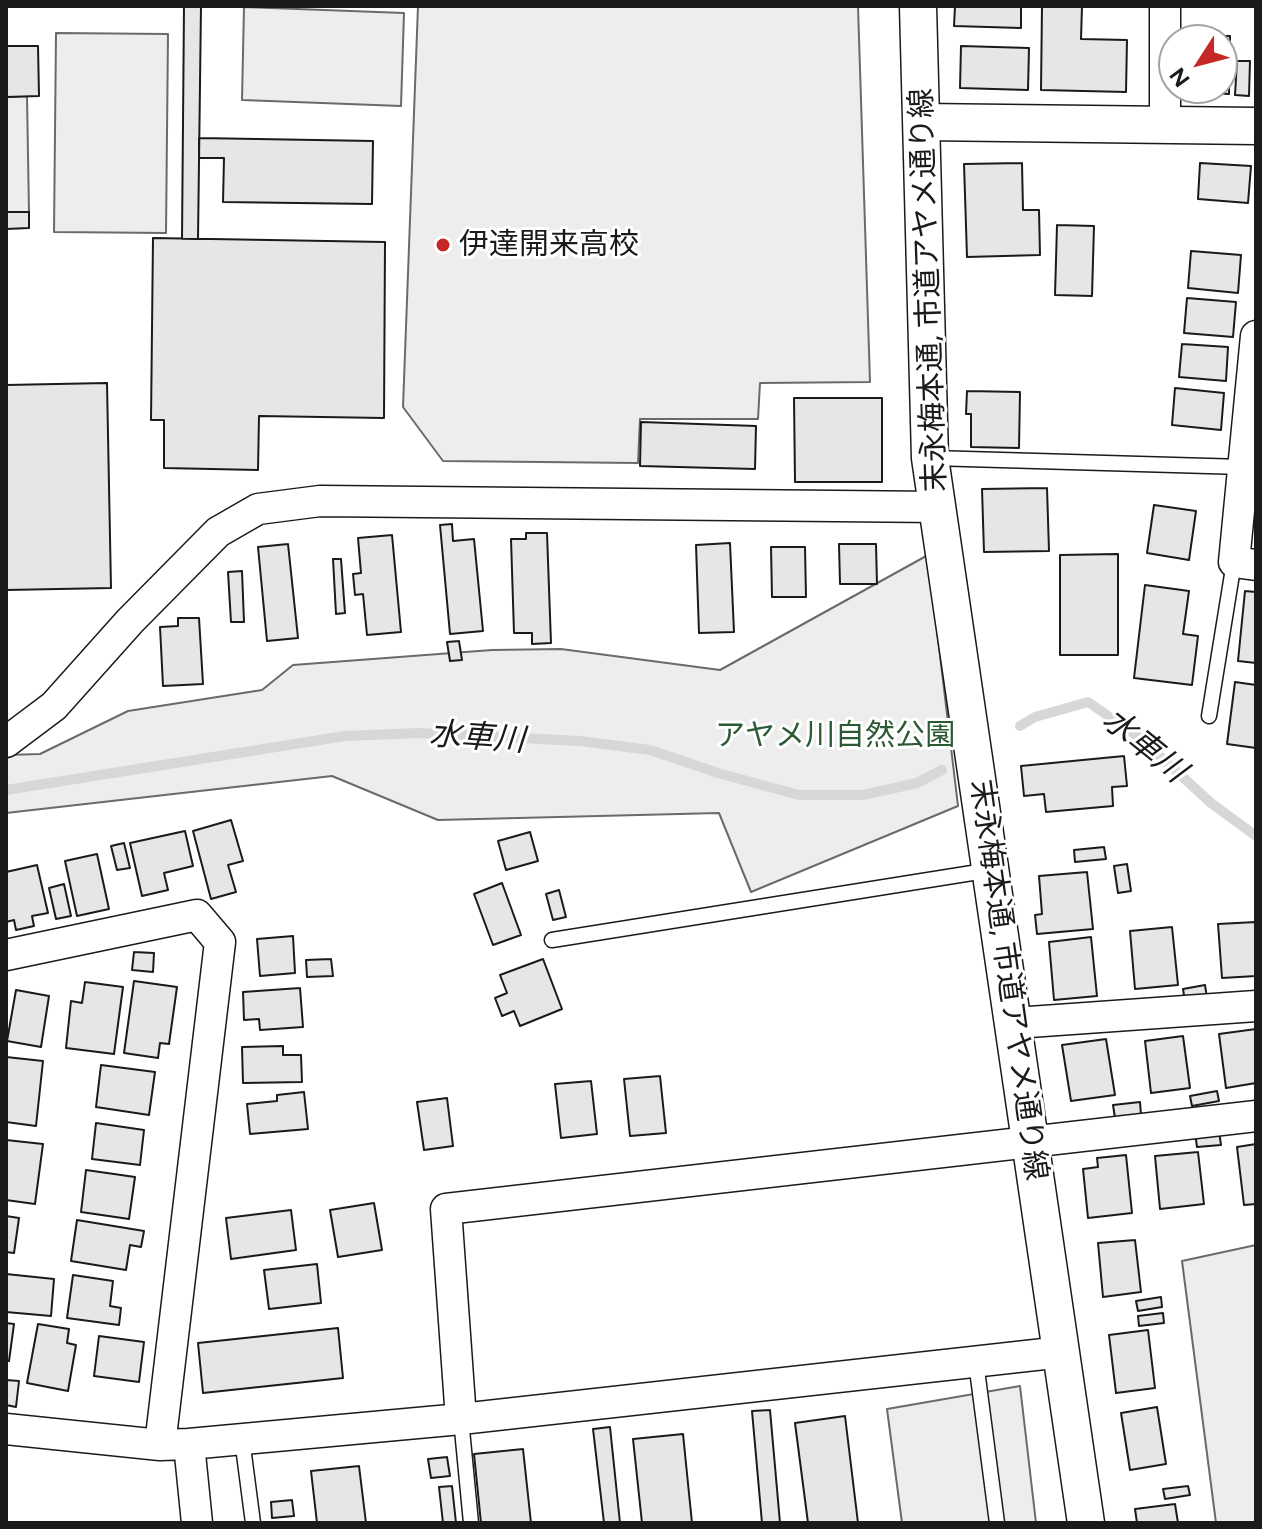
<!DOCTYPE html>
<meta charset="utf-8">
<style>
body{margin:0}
#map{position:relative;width:1262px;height:1529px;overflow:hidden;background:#fff;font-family:Figtree,sans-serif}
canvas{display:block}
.frame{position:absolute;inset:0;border:8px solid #1a1a1a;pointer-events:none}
.north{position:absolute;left:1158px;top:24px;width:80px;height:80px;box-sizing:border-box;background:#fff;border:2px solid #a3a3a3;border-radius:50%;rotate:234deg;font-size:22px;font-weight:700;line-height:32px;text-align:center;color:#1a1a1a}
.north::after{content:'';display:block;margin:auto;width:28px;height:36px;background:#c62828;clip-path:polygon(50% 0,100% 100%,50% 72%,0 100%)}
</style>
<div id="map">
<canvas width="1262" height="1529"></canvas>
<div class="frame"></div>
<div class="north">N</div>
</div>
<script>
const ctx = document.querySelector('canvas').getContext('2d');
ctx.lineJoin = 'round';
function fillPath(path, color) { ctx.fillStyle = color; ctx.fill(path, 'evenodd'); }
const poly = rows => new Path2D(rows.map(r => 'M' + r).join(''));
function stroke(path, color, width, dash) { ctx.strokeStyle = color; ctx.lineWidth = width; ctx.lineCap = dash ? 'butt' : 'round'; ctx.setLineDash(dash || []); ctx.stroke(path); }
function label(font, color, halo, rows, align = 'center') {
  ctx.font = font + ' Figtree,"Noto Sans JP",sans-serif'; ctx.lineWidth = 6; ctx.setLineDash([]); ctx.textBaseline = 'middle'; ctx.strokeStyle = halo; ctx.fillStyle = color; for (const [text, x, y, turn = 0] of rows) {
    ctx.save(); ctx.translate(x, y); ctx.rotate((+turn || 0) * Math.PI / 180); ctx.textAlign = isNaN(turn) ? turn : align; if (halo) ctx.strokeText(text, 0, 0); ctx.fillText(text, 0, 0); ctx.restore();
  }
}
const built = poly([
 [418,6,858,6,870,382,760,383,758,419,640,419,638,463,443,461,403,407,418,6],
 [244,7,404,13,401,106,242,100,244,7],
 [56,33,168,34,166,233,54,232,56,33],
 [27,96,29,212,6,212,6,97,27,96],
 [928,555,958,806,751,892,719,813,438,820,332,776,6,813,6,755,40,754,128,711,262,690,293,665,492,650,561,649,720,670,928,555],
 [1256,1245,1256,1523,1216,1523,1182,1261,1256,1245],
 [1020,1386,1036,1523,902,1523,887,1409,1020,1386]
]);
fillPath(built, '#ededed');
stroke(built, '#6a6a6a', 2);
stroke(poly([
 [1020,726,1035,717,1088,702,1140,738,1211,803,1256,836],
 [6,790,345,736,419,733,580,741,650,750,718,773,799,795,863,795,917,783,942,770]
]), '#d7d7d7', 10);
const building = poly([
 [184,6,201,6,198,239,182,239,184,6],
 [955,6,1021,6,1021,28,954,26,955,6],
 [1042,6,1082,6,1081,39,1127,40,1126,92,1041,90,1042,6],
 [1190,36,1230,36,1229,94,1188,92,1188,88,1222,88,1222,40,1189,40,1190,36],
 [6,46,38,46,39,96,6,97,6,46],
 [961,46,1029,48,1028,90,960,88,961,46],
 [1237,61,1250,61,1249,96,1235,95,1237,61],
 [199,138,373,141,372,204,223,202,224,158,199,158,199,138],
 [1022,163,1023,210,1039,210,1040,255,967,257,964,164,1022,163],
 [1200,163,1251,166,1248,203,1198,199,1200,163],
 [6,212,29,212,29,228,6,229,6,212],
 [1057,225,1094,226,1092,296,1055,295,1057,225],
 [153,238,385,242,384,418,259,416,258,470,164,468,164,420,151,420,153,238],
 [1191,251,1241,255,1238,293,1188,288,1191,251],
 [1187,298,1236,302,1233,337,1184,333,1187,298],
 [1182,344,1228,347,1226,381,1179,377,1182,344],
 [107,383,111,588,6,590,6,385,107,383],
 [1175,388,1224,393,1221,430,1172,425,1175,388],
 [967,391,1020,392,1019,448,971,447,971,414,966,414,967,391],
 [794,398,882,398,882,482,795,482,794,398],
 [641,422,756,426,755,469,640,466,641,422],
 [1047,488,1049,551,984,552,982,489,1047,488],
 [1154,505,1196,511,1189,560,1147,553,1154,505],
 [452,524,453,541,474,539,483,631,450,634,440,525,452,524],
 [526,533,547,533,551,643,532,644,532,633,514,633,511,539,526,539,526,533],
 [392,535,401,632,367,635,363,594,355,595,353,574,361,573,358,538,392,535],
 [730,543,734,632,699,633,696,545,730,543],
 [288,544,298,638,267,641,258,547,288,544],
 [839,544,876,544,877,584,840,584,839,544],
 [771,547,805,547,806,597,772,597,771,547],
 [1118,554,1118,655,1060,655,1060,555,1118,554],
 [333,559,341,559,345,613,336,614,333,559],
 [242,571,244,622,231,622,228,572,242,571],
 [1145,585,1189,591,1183,634,1198,636,1192,685,1134,678,1145,585],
 [1245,591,1256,592,1256,663,1238,661,1245,591],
 [178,618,199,618,203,684,163,686,160,627,178,626,178,618],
 [459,641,462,660,450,661,447,642,459,641],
 [1235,682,1256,685,1256,748,1227,744,1235,682],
 [1124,756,1127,786,1112,787,1113,806,1046,812,1044,794,1024,796,1021,766,1124,756],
 [231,820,243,861,228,865,236,892,211,899,193,831,231,820],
 [185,831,193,866,164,873,168,890,142,896,130,843,185,831],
 [530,832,538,861,506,870,498,841,530,832],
 [124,843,130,868,117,870,111,846,124,843],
 [1104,847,1106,859,1075,862,1074,850,1104,847],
 [97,854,109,909,77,916,65,861,97,854],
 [1127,864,1131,891,1118,893,1114,866,1127,864],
 [37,865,48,913,32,916,34,926,16,930,14,920,6,922,6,872,37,865],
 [1087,872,1093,929,1037,934,1035,915,1042,914,1039,876,1087,872],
 [502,883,521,935,493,945,474,894,502,883],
 [64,884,71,916,56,919,49,888,64,884],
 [559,890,566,917,553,920,546,894,559,890],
 [1256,922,1256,976,1222,978,1218,924,1256,922],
 [1172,927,1178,985,1135,989,1130,931,1172,927],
 [293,936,295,973,260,976,257,939,293,936],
 [1091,937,1097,996,1054,1000,1049,942,1091,937],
 [134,952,154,953,153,972,132,970,134,952],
 [331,959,333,976,307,977,306,960,331,959],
 [543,959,562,1009,520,1026,514,1011,502,1016,495,998,507,993,500,975,543,959],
 [134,981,177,987,169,1044,160,1043,158,1058,124,1053,134,981],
 [85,982,123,987,114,1054,66,1048,71,1001,82,1003,85,982],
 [1205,985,1207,998,1185,1002,1183,989,1205,985],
 [300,988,303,1027,260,1030,259,1019,244,1020,243,992,300,988],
 [16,990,49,996,41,1047,7,1041,16,990],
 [1256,1029,1256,1083,1226,1088,1219,1034,1256,1029],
 [1183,1036,1190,1088,1151,1093,1145,1041,1183,1036],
 [1106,1039,1115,1095,1071,1101,1062,1045,1106,1039],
 [283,1046,283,1055,301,1055,302,1082,243,1083,242,1047,283,1046],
 [6,1057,43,1061,36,1126,6,1122,6,1057],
 [101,1065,155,1072,149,1115,96,1107,101,1065],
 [660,1076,666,1133,630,1136,624,1079,660,1076],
 [591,1081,597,1134,561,1138,555,1084,591,1081],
 [1217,1091,1219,1101,1192,1106,1190,1096,1217,1091],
 [304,1092,308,1129,250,1134,247,1104,277,1101,277,1095,304,1092],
 [447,1098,453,1146,424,1150,417,1102,447,1098],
 [1140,1102,1141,1115,1115,1118,1113,1105,1140,1102],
 [96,1123,144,1130,140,1165,92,1159,96,1123],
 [1219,1131,1221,1145,1197,1147,1195,1133,1219,1131],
 [6,1140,43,1144,35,1204,6,1200,6,1140],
 [1256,1144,1256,1204,1244,1205,1237,1147,1256,1144],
 [1198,1152,1204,1204,1160,1209,1155,1156,1198,1152],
 [1126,1155,1132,1213,1088,1218,1083,1169,1098,1167,1097,1158,1126,1155],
 [86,1170,135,1177,129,1219,81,1212,86,1170],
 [374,1203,382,1250,338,1257,330,1210,374,1203],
 [291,1210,296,1250,231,1259,226,1218,291,1210],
 [6,1216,19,1218,14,1253,6,1252,6,1216],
 [77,1220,144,1231,141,1247,130,1245,126,1270,71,1261,77,1220],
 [1135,1240,1141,1292,1103,1297,1098,1243,1135,1240],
 [317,1264,321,1303,269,1309,264,1270,317,1264],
 [6,1274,54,1279,51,1316,6,1312,6,1274],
 [73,1275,113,1281,110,1306,121,1308,119,1325,67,1318,73,1275],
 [1161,1297,1162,1307,1138,1311,1136,1301,1161,1297],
 [1163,1313,1164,1323,1139,1326,1138,1316,1163,1313],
 [6,1323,14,1324,9,1361,6,1361,6,1323],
 [38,1324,69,1329,67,1343,76,1345,68,1391,27,1383,38,1324],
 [338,1328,343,1378,203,1393,198,1343,338,1328],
 [1148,1330,1155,1388,1116,1393,1109,1335,1148,1330],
 [99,1336,144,1342,139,1382,94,1376,99,1336],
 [6,1380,19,1381,16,1407,6,1405,6,1380],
 [1157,1407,1166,1464,1130,1470,1121,1413,1157,1407],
 [770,1410,780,1523,762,1523,752,1411,770,1410],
 [845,1416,858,1523,808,1523,795,1423,845,1416],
 [610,1427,620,1523,604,1523,593,1429,610,1427],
 [683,1434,692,1523,642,1523,633,1439,683,1434],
 [523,1449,531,1523,481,1523,474,1454,523,1449],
 [447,1457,450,1476,431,1478,428,1459,447,1457],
 [359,1466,366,1523,317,1523,311,1471,359,1466],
 [452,1486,456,1523,443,1523,439,1487,452,1486],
 [1188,1486,1190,1495,1165,1499,1163,1489,1188,1486],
 [292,1500,294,1516,272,1518,271,1502,292,1500],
 [1175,1504,1178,1523,1137,1523,1135,1509,1175,1504]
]);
fillPath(building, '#e6e6e6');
stroke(building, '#1a1a1a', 2);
const service = poly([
 [932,458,1243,467],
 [1209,716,1234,562],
 [552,940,991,870],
 [976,1362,997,1523],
 [461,1419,471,1523],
 [242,1439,253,1523]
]);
const minor = poly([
 [1165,125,1165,6],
 [1256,336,1234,562,1256,565],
 [6,742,54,706,130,621,218,532,258,509,320,501,938,507],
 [6,955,197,915,220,942,160,1445],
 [1015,1023,1256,1006],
 [461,1419,446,1209,1256,1116],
 [6,1429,160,1445,189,1444,461,1419,1062,1352],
 [189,1444,197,1523]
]);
const tertiary = poly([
 [918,6,930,458,1086,1523],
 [922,122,1256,126]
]);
stroke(service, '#1a1a1a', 17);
stroke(minor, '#1a1a1a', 33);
stroke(tertiary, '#1a1a1a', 39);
stroke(service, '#fff', 14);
stroke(minor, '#fff', 30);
stroke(tertiary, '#fff', 36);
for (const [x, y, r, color] of [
 [443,245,8,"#c62828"]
]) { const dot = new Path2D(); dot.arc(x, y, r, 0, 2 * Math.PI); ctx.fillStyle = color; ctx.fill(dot); stroke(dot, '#fff', 3); }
label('30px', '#1a1a1a', '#fff', [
 ["伊達開来高校",459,245]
], 'left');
label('30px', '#1a1a1a', '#fff', [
 ["末永梅本通, 市道アヤメ通り線",929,290,-92],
 ["末永梅本通, 市道アヤメ通り線",1008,980,82]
]);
label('30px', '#2b5a34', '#fff', [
 ["アヤメ川自然公園",835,736]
]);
label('italic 32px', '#1a1a1a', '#fff', [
 ["水車川",477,738,4],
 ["水車川",1144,746,39]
]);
</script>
